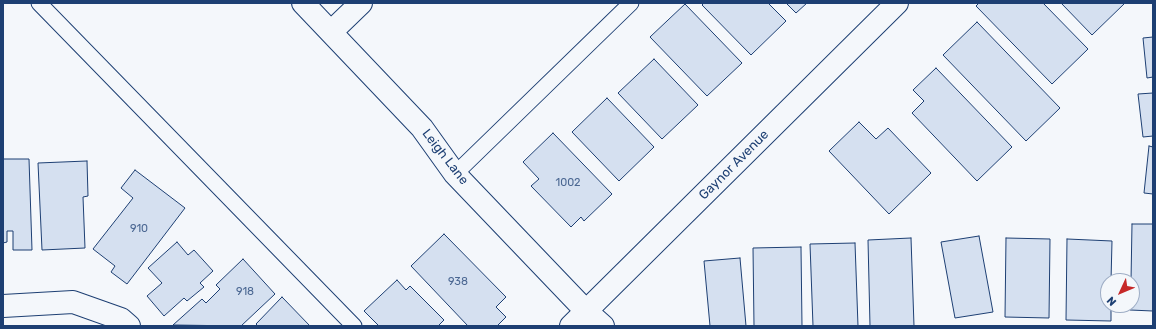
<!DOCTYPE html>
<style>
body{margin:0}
#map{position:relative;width:1156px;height:329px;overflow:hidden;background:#f4f7fb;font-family:Rubik,sans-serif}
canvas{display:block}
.frame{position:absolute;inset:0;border:4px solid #1d3f73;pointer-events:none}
.north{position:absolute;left:1100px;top:273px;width:40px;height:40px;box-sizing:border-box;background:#f4f7fb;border:1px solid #9eadc5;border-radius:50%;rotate:226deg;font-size:11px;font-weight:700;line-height:16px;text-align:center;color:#1d3f73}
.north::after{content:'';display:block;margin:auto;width:14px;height:18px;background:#c62828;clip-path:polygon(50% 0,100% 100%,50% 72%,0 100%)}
</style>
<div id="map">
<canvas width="1156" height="329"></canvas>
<div class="frame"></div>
<div class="north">N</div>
</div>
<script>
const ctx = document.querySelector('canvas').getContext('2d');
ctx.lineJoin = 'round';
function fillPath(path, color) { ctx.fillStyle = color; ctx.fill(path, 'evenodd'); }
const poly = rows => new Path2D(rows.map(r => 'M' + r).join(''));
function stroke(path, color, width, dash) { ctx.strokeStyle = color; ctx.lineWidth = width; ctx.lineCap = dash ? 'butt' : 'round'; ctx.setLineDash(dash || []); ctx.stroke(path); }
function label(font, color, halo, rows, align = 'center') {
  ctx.font = font + ' Rubik,sans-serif'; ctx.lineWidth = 3; ctx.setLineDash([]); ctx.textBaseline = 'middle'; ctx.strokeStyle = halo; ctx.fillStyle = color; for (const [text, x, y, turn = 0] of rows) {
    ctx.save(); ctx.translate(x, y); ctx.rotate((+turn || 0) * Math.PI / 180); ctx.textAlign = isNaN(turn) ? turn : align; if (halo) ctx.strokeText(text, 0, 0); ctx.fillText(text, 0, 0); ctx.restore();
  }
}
const building = poly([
 [704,3,768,3,786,21,751,55,702,5,704,3],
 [786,3,807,3,796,13,786,3],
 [979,3,1043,3,1088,49,1052,84,976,6,979,3],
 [1061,3,1125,3,1092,35,1061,3],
 [685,4,742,63,707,96,650,37,685,4],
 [977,22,1060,108,1026,141,943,55,977,22],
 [1153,37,1153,77,1147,78,1143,38,1153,37],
 [654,59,698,105,662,139,618,93,654,59],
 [936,68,1012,147,977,181,912,113,924,101,913,90,936,68],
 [1153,93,1153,136,1143,137,1138,94,1153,93],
 [607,98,654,147,619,181,572,132,607,98],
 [859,122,876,139,888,128,931,173,889,214,829,151,859,122],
 [553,133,612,194,584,221,581,217,571,227,531,186,539,179,523,162,553,133],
 [1149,146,1153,147,1153,194,1144,193,1149,146],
 [3,159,29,159,32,250,13,250,13,231,7,231,7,242,3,243,3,159],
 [87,161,88,196,83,197,85,248,42,250,38,163,87,161],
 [135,170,185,208,127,284,111,272,115,266,93,249,133,198,121,188,135,170],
 [1132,224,1153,224,1153,311,1130,310,1130,305,1132,305,1132,281,1131,281,1132,224],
 [444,234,506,297,496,307,506,317,497,326,468,326,411,266,444,234],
 [979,236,993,312,955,318,941,242,979,236],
 [911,238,914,326,870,326,868,240,911,238],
 [1006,238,1050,239,1049,318,1005,317,1006,238],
 [1067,239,1112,241,1111,281,1108,281,1108,305,1111,305,1111,321,1066,320,1067,239],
 [177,242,188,255,194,250,213,271,200,283,204,287,187,301,184,298,164,316,147,296,162,283,148,268,177,242],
 [855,243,858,326,813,326,810,244,855,243],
 [801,247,802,326,754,326,753,248,801,247],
 [740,258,746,326,710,326,704,261,740,258],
 [243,259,275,294,241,326,173,325,202,299,206,303,220,289,216,285,243,259],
 [397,280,406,290,410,286,444,320,438,326,379,326,364,311,397,280],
 [282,297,310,326,258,326,256,324,282,297]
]);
fillPath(building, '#d5e0f0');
stroke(building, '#1d3f73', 1);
const lane = poly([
 [39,3,354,326],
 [455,174,631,3]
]);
const street = poly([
 [303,3,422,128,455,174,586,311,603,326],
 [331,32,361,3],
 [3,306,73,302,121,319,129,326],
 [571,326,897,3]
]);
stroke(lane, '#1d3f73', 17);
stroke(street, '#1d3f73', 24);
stroke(lane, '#f4f7fb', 15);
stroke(street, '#f4f7fb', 22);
label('11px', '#4b6792', null, [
 ["1002",568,183],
 ["910",139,229],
 ["938",458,282],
 ["918",245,292]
]);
label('13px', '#1d3f73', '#f4f7fb', [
 ["Leigh Lane",445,157,52],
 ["Gaynor Avenue",734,165,-45]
]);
</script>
